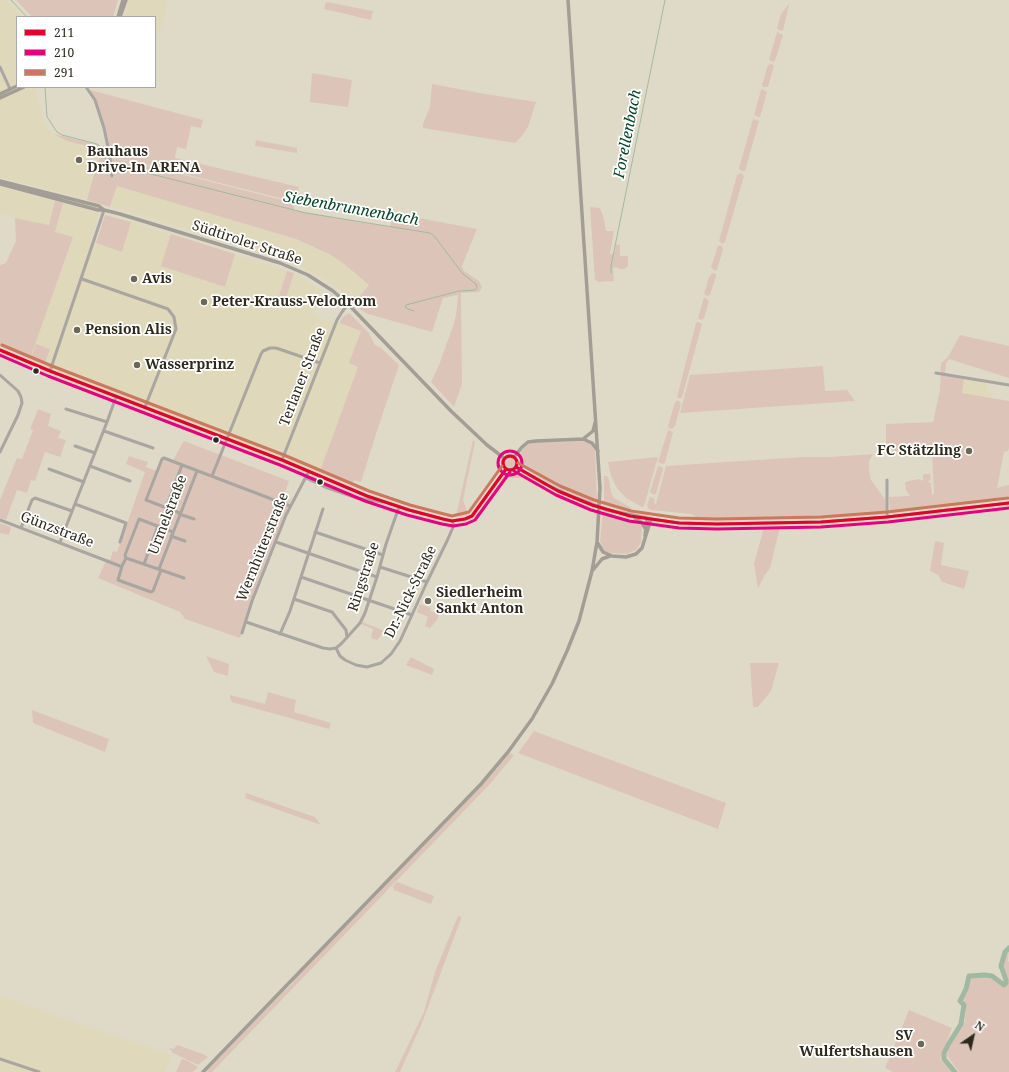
<!DOCTYPE html>
<meta charset="utf-8">
<style>
body{margin:0}
#map{position:relative;width:1009px;height:1072px;overflow:hidden;background:#dfdac8;font-family:"Noto Serif",serif}
canvas{display:block}
.legend{position:absolute;left:16px;top:16px;width:140px;height:72px;box-sizing:border-box;background:#fff;border:1px solid #aba9a5;margin:0;padding:5px 7px;list-style:none;font-size:12px;color:#2d291d}
.legend li{display:flex;align-items:center;gap:8px;height:20px}
.legend b{width:20px;border:1px solid #aba9a5}
.north{position:absolute;left:953px;top:1016px;width:40px;height:40px;-webkit-text-stroke:3px #fff;paint-order:stroke;rotate:34deg;font-size:11px;font-weight:700;line-height:16px;text-align:center;color:#2d291d}
.north::after{content:'';display:block;margin:auto;width:14px;height:18px;background:#2d291d;clip-path:polygon(50% 0,100% 100%,50% 72%,0 100%)}
</style>
<div id="map">
<canvas width="1009" height="1072"></canvas>
<ul class="legend">
<li><b style="height:5px;background:#e4002b"></b>211</li>
<li><b style="height:5px;background:#e5007d"></b>210</li>
<li><b style="height:5px;background:#ca795e"></b>291</li>
</ul>
<div class="north">N</div>
</div>
<script>
const ctx = document.querySelector('canvas').getContext('2d');
ctx.lineJoin = 'round';
function fillPath(path, color) { ctx.fillStyle = color; ctx.fill(path, 'evenodd'); }
const poly = rows => new Path2D(rows.map(r => 'M' + r).join(''));
function stroke(path, color, width, dash) { ctx.strokeStyle = color; ctx.lineWidth = width; ctx.lineCap = dash ? 'butt' : 'round'; ctx.setLineDash(dash || []); ctx.stroke(path); }
function label(font, color, halo, rows, align = 'center') {
  ctx.font = font + ' "Noto Serif",serif'; ctx.lineWidth = 3.5; ctx.setLineDash([]); ctx.textBaseline = 'middle'; ctx.strokeStyle = halo; ctx.fillStyle = color; for (const [text, x, y, turn = 0] of rows) {
    ctx.save(); ctx.translate(x, y); ctx.rotate((+turn || 0) * Math.PI / 180); ctx.textAlign = isNaN(turn) ? turn : align; if (halo) ctx.strokeText(text, 0, 0); ctx.fillText(text, 0, 0); ctx.restore();
  }
}
fillPath(poly([
 [0,0,6,0,22,17,17,17,17,87,35,87,44,122,48,128,54,134,99,150,101,154,96,175,93,174,87,199,0,177],
 [129,0,168,0,162,25,155,40,155,17,124,17],
 [117,186,296,239,329,254,343,263,369,285,354,303,335,286,317,275,290,261,111,206],
 [0,187,55,201,49,225,0,214],
 [63,203,99,213,91,243,96,243,122,252,131,222,171,235,162,266,225,287,235,254,287,271,277,303,284,305,294,273,322,290,314,316,361,331,349,363,358,367,319,475,29,362,73,238,55,232],
 [964,378,988,382,986,392,993,393,992,398,962,393],
 [1,996,82,1025,172,1055,165,1072,0,1072,0,997]
]), '#e0d8ba');
fillPath(poly([
 [16,0,118,0,113,17,32,17],
 [326,2,373,11,371,20,324,9],
 [789,4,783,31,779,30,777,28,781,14],
 [777,32,783,35,775,61,773,62,769,60],
 [772,64,774,66,768,87,763,87,762,85,768,65],
 [312,73,352,80,348,107,310,102],
 [432,84,485,94,536,102,528,127,522,136,515,143,423,128,423,124,430,107],
 [762,89,767,92,760,117,758,117,754,115,761,90],
 [90,90,203,120,201,128,191,126,186,149,177,147,175,158,299,187,295,202,149,165,110,157,100,113],
 [753,119,759,121,745,171,741,171,739,168],
 [54,134,107,147,112,177,117,177,112,176,112,159,113,158,149,166,294,203,294,210,390,227,393,213,477,229,462,266,463,269,464,271,479,281,482,287,479,292,461,293,462,384,454,407,431,382,439,365,453,326,456,315,458,295,443,298,432,332,368,314,360,309,354,303,369,285,343,263,329,254,296,239,117,186,110,207,87,200,94,174,96,174,100,154,98,153,99,150,98,149,67,141],
 [256,140,297,148,297,153,255,146],
 [741,173,744,176,725,242,722,244,719,241,737,175],
 [55,201,63,203,55,232,73,237,30,359,0,346,0,265,6,263,16,241,15,218,49,225],
 [590,207,600,208,604,219,606,231,614,231,610,255,615,252,616,244,620,245,620,256,628,256,628,266,624,269,620,269,615,267,613,269,614,281,599,282,595,280],
 [105,215,131,222,122,252,96,243],
 [171,234,235,254,225,287,161,266],
 [718,246,722,246,723,249,717,270,714,271,711,267],
 [287,271,294,273,284,305,277,303],
 [712,273,716,274,716,276,710,295,707,296,704,294,709,277],
 [704,297,709,301,704,318,701,320,698,318],
 [349,313,369,333,375,345,381,348,399,365,377,431,361,482,354,480,352,485,320,471,358,367,349,363,361,331,339,323,343,317],
 [698,322,702,324,682,398,678,398,677,397,696,323],
 [960,335,1009,346,1009,378,949,359,946,364,945,374,964,378,962,393,1009,401,1009,448,1008,451,1004,452,997,488,1009,485,1009,496,890,513,889,497,910,496,906,490,905,483,908,481,919,479,923,481,923,475,925,474,930,474,931,479,928,482,931,483,932,495,934,494,932,449,895,451,886,448,886,424,933,422,940,390,941,363,948,357],
 [36,344,50,349,45,363,31,358],
 [823,366,825,391,847,390,855,401,680,413,690,375],
 [676,401,679,401,681,404,675,426,672,429,669,428,668,426,674,405],
 [38,409,51,414,48,426,61,431,58,438,66,440,60,457,45,452,35,481,31,480,27,493,17,490,6,520,0,518,0,500,17,458,22,459,33,430,30,429],
 [668,430,673,432,665,463,662,464,658,462],
 [473,440,475,442,463,500,468,514,461,517,456,516],
 [184,441,289,481,283,497,291,500,259,579,240,638,185,619,180,612,98,578,107,559,110,560,113,551,117,552,145,472,126,464,129,456,148,462,146,467,157,471,162,456,173,460],
 [582,441,587,442,592,445,595,449,597,501,590,502,550,484,524,468,519,462,519,455,523,448,529,444,537,442],
 [873,454,869,461,869,470,871,480,885,499,886,514,817,519,699,519,691,514,651,510,648,508,647,505,650,497,655,499,654,503,656,504,666,466,802,457,830,457],
 [658,457,644,506,642,507,626,498,617,488,611,476,608,462],
 '504.5 463a5.5 5.5 0 1 1 11 0a5.5 5.5 0 1 1-11 0Z',
 [658,466,662,467,663,469,656,494,654,495,650,492],
 [508,471,520,473,540,484,537,486,523,478,506,478,504,475],
 [604,476,607,476,609,480,611,492,614,498,630,507,633,510,608,504,604,502],
 [603,511,638,523,642,526,641,543,636,550,627,554,611,553,605,552,603,549,600,541],
 [0,523,11,527,9,535,0,533],
 [764,527,780,527,770,568,765,575,758,588,754,564],
 [935,541,944,543,941,565,969,571,964,589,942,582,938,575,930,571],
 [420,604,431,608,430,611,439,614,437,620,430,628,425,626,428,617,417,612],
 [362,622,385,631,377,640,371,638,373,629,361,624],
 [206,656,229,664,228,676,214,672],
 [411,657,434,669,432,675,406,665],
 [750,663,779,663,771,691,758,707,753,707],
 [268,692,296,700,294,712,331,723,329,729,232,702,230,698,230,695,265,704],
 [32,710,109,739,105,752,33,723],
 [534,731,726,803,718,829,518,753],
 [510,753,514,755,490,784,212,1072,207,1072,208,1069,283,992,292,984,294,980,491,775],
 [246,793,315,817,321,825,245,798],
 [397,882,434,896,431,904,394,890,393,886],
 [458,916,461,917,461,919,422,1023,400,1072,395,1072,424,1012,435,972],
 [1009,947,1008,961,1009,962,1009,1072,959,1072,958,1070,947,1056,948,1050,965,1021,966,1007,963,1000,970,978,975,977,988,978,993,979,1004,987,1004,983,1005,981,999,964,1005,949],
 [909,1010,952,1028,940,1059,953,1072,893,1072,885,1068],
 [177,1045,203,1054,208,1057,198,1065,173,1053,169,1048,174,1049],
 [182,1059,188,1061,198,1067,193,1072,176,1072]
]), '#dcc5b8');
stroke(poly([
 [11,0,27,17],
 [45,87,47,117,57,132,62,135,97,144,102,148,106,160],
 [114,167,139,171,306,213,430,233,435,237,463,274,476,284,477,288,475,290,459,291,406,305,405,307,408,309,414,311],
 [611,273,611,266,665,0]
]), '#a1b9a3', 1);
stroke(poly([
 [955,1072,944,1059,944,1053,948,1045,961,1024,964,1005,960,1001,966,989,969,976,985,975,992,976,1004,985,1006,983,1006,980,1001,966,1005,952,1009,948]
]), '#a1b9a3', 5);
stroke(poly([
 [0,67,10,89],
 [86,87,95,100,104,128,110,157,112,176],
 [82,279,168,309,174,317,176,329,145,407],
 [0,350,50,371,282,460,367,496,409,510,443,519,452,521,465,519,472,516,506,469],
 [50,371,104,210],
 [936,373,1009,385],
 [0,375,18,391,21,397,22,403,18,415,0,452],
 [66,409,107,422,116,397],
 [104,431,153,448],
 [75,446,95,453],
 [282,460,337,320,342,312,348,304],
 [90,466,130,481],
 [49,469,84,482],
 [212,476,261,354,263,351,270,348,276,348,320,363],
 [306,478,325,487,357,498,382,502],
 [887,480,887,517],
 [75,504,126,523,120,542],
 [166,508,182,465],
 [180,513,146,500,162,459,164,458,290,506],
 [179,514,194,519],
 [651,519,679,523,717,524,821,522,887,517,1009,503],
 [0,520,120,566,122,566,126,558,125,555,139,519,173,532],
 [21,528,32,500,35,498,72,511],
 [315,532,383,555],
 [171,536,185,541],
 [60,542,107,422],
 [276,542,377,577],
 [126,558,184,578],
 [144,564,158,526],
 [122,566,118,580,151,592,153,591,161,570],
 [380,567,427,582],
 [159,569,197,471],
 [301,577,412,615],
 [294,599,332,612,346,630,347,637],
 [246,622,323,648,330,649,336,648,341,644,360,623,365,613,377,577,386,544,399,507],
 [242,633,252,601,286,515,309,471],
 [280,634,290,611,323,509],
 [336,648,340,656,345,660,356,665,367,667,381,663,391,654,400,641,427,582,447,541,454,525,452,521],
 [0,1059,39,1072]
]), '#a9a5a0', 3);
stroke(poly([
 [118,17,123,0],
 [120,17,126,0],
 [0,94,17,86],
 [0,98,24,87],
 [0,181,99,206,104,210],
 [0,184,98,210,104,210,120,214,280,263,308,275,333,291,348,304,451,411,487,445,504,458],
 [583,439,593,431,595,423],
 '503 463a7 7 0 1 1 14 0a7 7 0 1 1-14 0Z',
 [514,457,522,447,528,442,536,441,583,439,592,443,598,451],
 [516,467,545,484,573,497,607,510,651,519,642,548,636,554,626,557,612,556,603,552,597,542],
 [635,518,642,523,645,528],
 [645,536,647,519],
 [593,570,602,559,610,556],
 [203,1072,481,784,508,752,532,719,552,684,567,651,579,621,592,571,597,542,600,488,568,0]
]), '#a39e95', 3.5);
stroke(poly([
 [0,350,50,371,282,460,367,496,409,510,443,519,452,521,465,519,472,516,506,469],
 '503 463a7 7 0 1 1 14 0a7 7 0 1 1-14 0Z',
 [516,467,558,491,592,505,630,516,679,523,717,524,821,522,887,517,1009,503]
]), '#e4002b', 3);
stroke(poly([
 [0,355,48,376,280,465,365,501,407,515,442,524,453,526,466,524,475,520,510,472],
 '498 463a12 12 0 1 1 24 0a12 12 0 1 1-24 0Z',
 [514,471,556,495,591,510,629,521,679,528,717,529,821,527,888,522,1009,508]
]), '#e5007d', 3);
stroke(poly([
 [2,345,52,366,284,455,369,491,410,505,444,514,452,516,469,512,502,466],
 [518,463,560,486,594,500,631,511,679,518,717,519,821,517,887,512,1008,498]
]), '#ca795e', 3);
for (const [x, y, r, color] of [
 [79,160,4,"#6b6759"],
 [134,279,4,"#6b6759"],
 [204,302,4,"#6b6759"],
 [77,330,4,"#6b6759"],
 [137,365,4,"#6b6759"],
 [36,371,3.5,"#2d291d"],
 [216,440,3.5,"#2d291d"],
 [969,451,4,"#6b6759"],
 [320,482,3.5,"#2d291d"],
 [428,601,4,"#6b6759"],
 [921,1044,4,"#6b6759"]
]) { const dot = new Path2D(); dot.arc(x, y, r, 0, 2 * Math.PI); ctx.fillStyle = color; ctx.fill(dot); stroke(dot, '#fff', 1.5); }
label('bold 14px', '#2d291d', '#fff', [
 ["Bauhaus",87,152],
 ["Drive-In ARENA",87,168],
 ["Avis",142,279],
 ["Peter-Krauss-Velodrom",212,302],
 ["Pension Alis",85,330],
 ["Wasserprinz",145,365],
 ["FC Stätzling",961,451,"right"],
 ["Siedlerheim",436,593],
 ["Sankt Anton",436,609],
 ["SV",913,1036,"right"],
 ["Wulfertshausen",913,1052,"right"]
], 'left');
label('14px', '#2d291d', '#fff', [
 ["Südtiroler Straße",247,243,18],
 ["Terlaner Straße",303,377,-69],
 ["Urmelstraße",168,515,-69],
 ["Günzstraße",57,530,21],
 ["Wernhüterstraße",263,547,-68],
 ["Ringstraße",364,577,-72],
 ["Dr.-Nick-Straße",411,592,-64]
]);
label('italic 15px', '#034526', '#fff', [
 ["Forellenbach",628,134,-79],
 ["Siebenbrunnenbach",351,209,10]
]);
</script>
